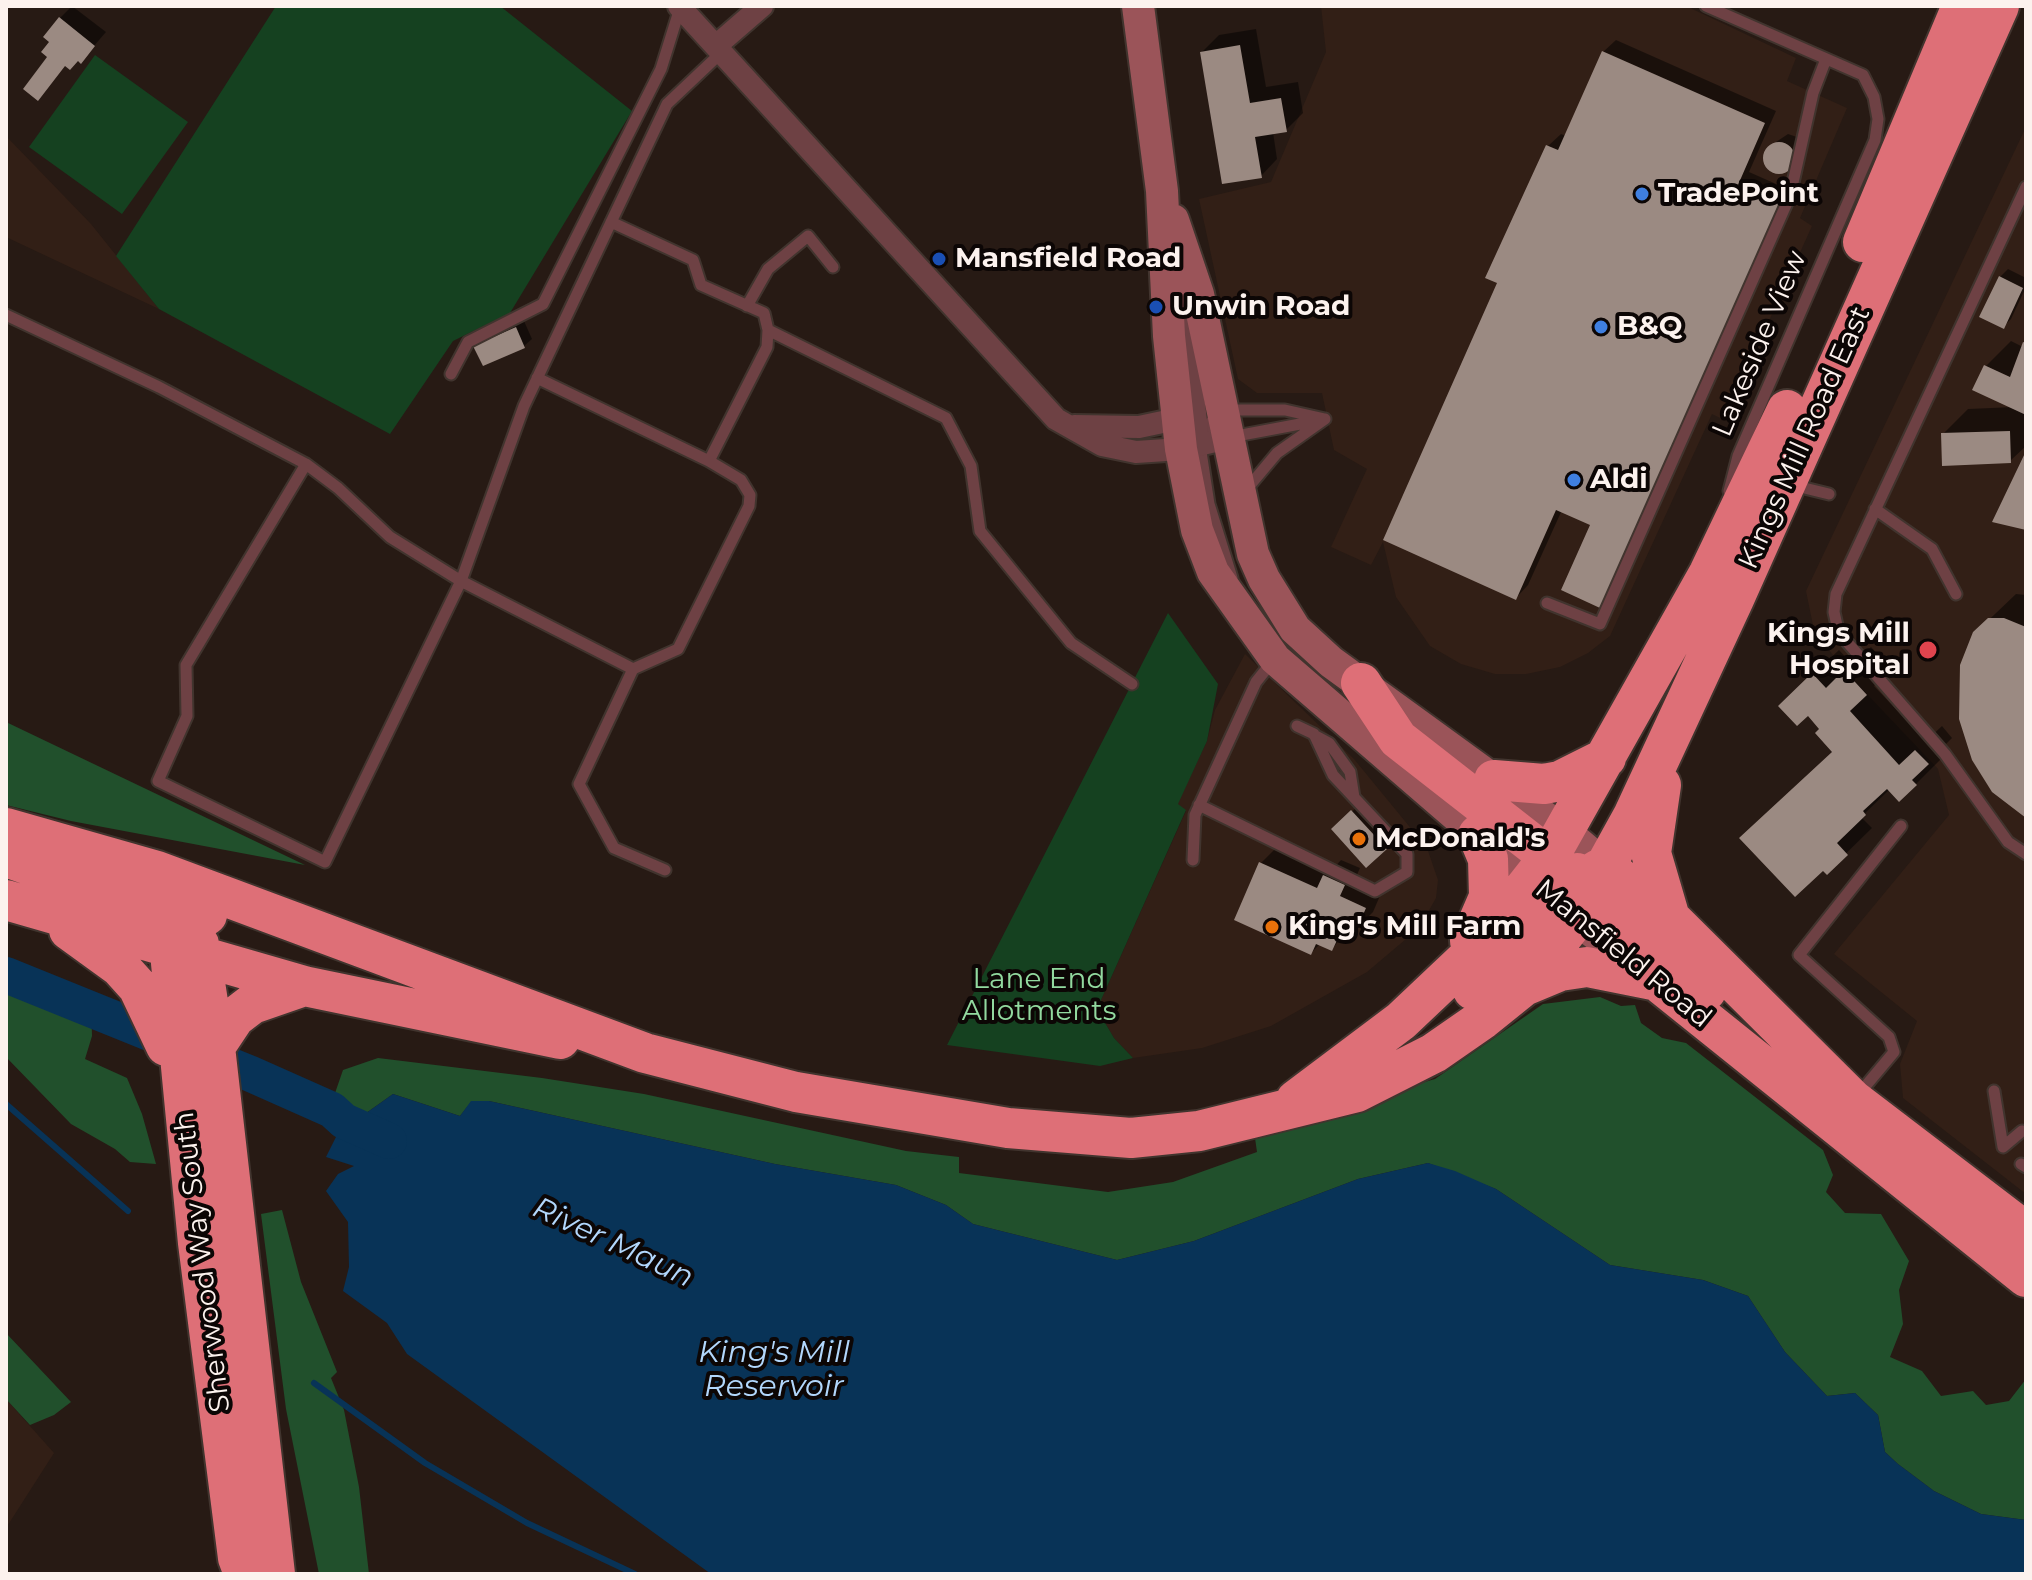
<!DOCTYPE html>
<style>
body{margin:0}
#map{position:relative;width:2032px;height:1580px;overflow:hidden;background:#271a14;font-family:Montserrat,sans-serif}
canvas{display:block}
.frame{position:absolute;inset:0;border:8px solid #fcf2ee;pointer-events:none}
</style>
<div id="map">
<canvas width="2032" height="1580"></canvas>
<div class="frame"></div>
</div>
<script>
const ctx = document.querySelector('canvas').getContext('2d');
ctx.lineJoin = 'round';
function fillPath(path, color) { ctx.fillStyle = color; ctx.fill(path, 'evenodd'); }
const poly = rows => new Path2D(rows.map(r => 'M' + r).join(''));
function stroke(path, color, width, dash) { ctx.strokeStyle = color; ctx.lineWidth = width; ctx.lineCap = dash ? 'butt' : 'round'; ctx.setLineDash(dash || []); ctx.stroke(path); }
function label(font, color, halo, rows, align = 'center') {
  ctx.font = font + ' Montserrat,sans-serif'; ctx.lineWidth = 8; ctx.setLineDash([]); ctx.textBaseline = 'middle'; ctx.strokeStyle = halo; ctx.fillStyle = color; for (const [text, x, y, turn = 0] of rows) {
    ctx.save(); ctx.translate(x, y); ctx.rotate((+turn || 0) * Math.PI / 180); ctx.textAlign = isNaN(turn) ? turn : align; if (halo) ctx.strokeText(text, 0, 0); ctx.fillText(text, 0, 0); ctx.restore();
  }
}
fillPath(poly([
 [1321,6,1686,6,1796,58,1787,81,1847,108,1800,218,1812,226,1724,420,1712,414,1610,636,1588,653,1560,667,1526,674,1495,674,1461,664,1430,646,1396,597,1383,542,1371,565,1331,547,1367,469,1334,450,1322,393,1257,393,1238,379,1199,199,1271,182,1326,52],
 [2026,127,2026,1194,1903,1098,1900,1064,1917,1021,1834,954,1949,815,1938,769,1845,671,1814,630,1806,591],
 [6,136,91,224,159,309,6,237],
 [1245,654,1354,759,1427,848,1438,880,1436,898,1419,928,1367,972,1271,1026,1202,1048,1133,1058,1114,1038,1097,1009,1186,811,1177,804,1207,741,1215,710],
 [6,1399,54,1453,6,1528]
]), '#321f16');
fillPath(poly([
 [276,6,500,6,632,111,510,313,453,341,390,434,159,309,116,256],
 [95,55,188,122,122,214,29,147],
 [1168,613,1218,684,1207,741,1178,804,1186,810,1097,1009,1114,1038,1133,1058,1100,1066,947,1045]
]), '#154120');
fillPath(poly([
 [6,722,305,865,71,821,6,805],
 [6,964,91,997,92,1036,85,1059,127,1078,142,1114,156,1164,130,1162,115,1149,71,1124,6,1057],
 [1600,997,1621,1006,1635,1005,1641,1023,1662,1038,1686,1043,1823,1150,1833,1175,1826,1192,1845,1213,1881,1214,1909,1261,1899,1290,1903,1324,1890,1357,1922,1371,1941,1396,1973,1391,1986,1405,2009,1401,2026,1379,2026,1520,1981,1514,1934,1491,1898,1464,1885,1452,1878,1415,1855,1393,1827,1396,1785,1352,1748,1296,1703,1280,1610,1265,1496,1189,1428,1163,1358,1179,1194,1241,1117,1260,973,1224,946,1205,896,1185,775,1164,489,1101,471,1102,460,1116,393,1094,362,1116,334,1096,343,1070,378,1058,542,1078,644,1094,906,1151,959,1157,959,1173,1108,1192,1173,1182,1257,1152,1254,1131,1435,1079,1543,1004],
 [282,1210,301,1282,337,1372,331,1378,344,1410,359,1487,369,1574,319,1574,286,1409,261,1214],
 [6,1333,71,1402,54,1415,30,1425,6,1399]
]), '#21502c');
fillPath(poly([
 [393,1094,460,1116,471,1101,489,1101,775,1164,896,1185,946,1205,973,1224,1117,1260,1194,1241,1358,1179,1428,1163,1455,1171,1496,1189,1610,1265,1703,1280,1748,1296,1785,1352,1827,1396,1855,1393,1878,1415,1885,1452,1898,1464,1934,1491,1981,1514,2026,1520,2026,1574,711,1574,407,1354,387,1323,343,1291,349,1267,348,1222,326,1191,338,1174,354,1166,326,1157,344,1121,362,1116]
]), '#083357');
fillPath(poly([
 [72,6,106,32,81,61,50,57,60,18],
 [1256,29,1266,87,1298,82,1303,113,1286,130,1273,132,1277,159,1261,176,1202,52,1219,35],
 [1616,40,1776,111,1749,172,1792,191,1612,593,1599,605,1593,524,1562,510,1528,585,1516,598,1500,282,1548,146,1561,134,1566,136,1603,52],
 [1788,134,1797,137,1802,145,1793,162,1782,171,1769,168,1765,160,1770,146],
 [2008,269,2026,278,2026,287,2011,319,2003,327,2000,277],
 [524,321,532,339,524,346,476,346,484,338],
 [2011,341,2023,347,2026,341,2026,446,2010,461,1943,434,1968,409,2014,407,1986,366],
 [2016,594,2026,595,2026,815,1975,633],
 [1871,647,1891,669,1874,686,1926,741,1942,726,1952,738,1936,754,1941,759,1916,784,1890,789,1861,817,1872,828,1827,872,1834,751,1822,729,1806,681,1839,650,1852,664],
 [1360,804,1393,840,1367,865,1334,829],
 [1278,846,1331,871,1341,860,1360,868,1355,879,1382,891,1373,912,1356,929,1351,926,1332,949,1320,944,1311,953,1261,863]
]), '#0007');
stroke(poly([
 [6,1104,128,1211],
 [314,1383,425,1463,527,1523,635,1574]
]), '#083357', 6);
stroke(poly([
 [6,975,251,1074,332,1110,344,1121,389,1141]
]), '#083357', 36);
fillPath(poly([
 [59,17,95,46,81,64,78,61,70,70,65,66,38,101,23,89,47,57,41,52,49,42,43,37],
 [1240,45,1250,103,1281,98,1287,132,1255,137,1262,178,1222,184,1200,52],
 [1602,51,1765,123,1738,185,1781,204,1600,608,1561,590,1590,525,1556,510,1516,600,1383,540,1497,283,1485,278,1546,145,1558,150],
 '1763 158a16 16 0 1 1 32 0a16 16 0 1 1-32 0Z',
 [1999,276,2023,288,2004,329,1979,317],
 [516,327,525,348,483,366,473,346],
 [2023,342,2026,343,2026,415,1972,390,1984,365,2010,377],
 [2010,431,2011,463,1942,466,1941,433],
 [2026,451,2026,530,1992,522],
 [1988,618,2004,618,2026,627,2026,818,1992,792,1972,760,1959,719,1960,665,1973,632],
 [1844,670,1867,695,1850,711,1899,765,1915,750,1929,764,1912,780,1917,785,1899,802,1887,789,1863,811,1866,815,1837,843,1848,855,1827,875,1823,871,1795,897,1739,838,1832,752,1815,733,1819,729,1808,716,1797,726,1778,706,1812,673,1826,688],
 [1351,810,1387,849,1366,868,1331,829],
 [1259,862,1317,888,1323,875,1345,885,1340,896,1366,908,1356,931,1344,925,1332,951,1316,944,1311,955,1234,920]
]), '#9b8a82');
const lane = poly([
 [1706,6,1863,75,1874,97,1878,119,1875,140,1738,456,1729,491],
 [2026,187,1836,594,1834,612,1838,630,1847,642,1945,754,2008,842,2026,854],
 [611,222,693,260,701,285,764,313,768,330,767,347,709,461],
 [747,306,768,269,808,236,833,267],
 [6,315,159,387,306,464,338,488,390,537,461,581,633,669],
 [768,330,946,418,971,466,980,531,1071,643,1132,684],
 [451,374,468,342,543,304,661,69,680,8],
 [537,378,709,461,741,480,750,495,749,506,678,649,633,669,579,784,614,848,665,870],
 [1231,437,1316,421],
 [306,464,186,665,187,716,158,781,325,862,461,581,524,406,667,104,722,52],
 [1792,485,1829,494],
 [1246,490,1277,453,1325,419],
 [1875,509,1932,549,1956,594],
 [1232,578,1209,504,1200,445,1204,430,1222,410,1285,410,1325,419],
 [1547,603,1600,624,1790,196,1813,93,1826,59],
 [1314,735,1329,743,1350,772,1354,797],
 [1199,805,1375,891,1407,872,1407,854,1333,775,1314,734,1297,726],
 [1193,860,1195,815,1256,682,1272,662],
 [1994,1091,2003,1147,2022,1131],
 [1858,1095,1894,1052,1889,1037,1799,955,1901,826],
 [2021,1164,2026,1167]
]);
const street = poly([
 [679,6,1056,419,1102,445,1136,452,1181,449,1228,438],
 [717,45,762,6],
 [1074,426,1139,427,1191,416],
 [1181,449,1197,430,1190,369,1189,302]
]);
const secondary = poly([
 [1138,6,1162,191,1169,336,1181,449,1197,530,1213,572,1275,659,1576,919,1655,979],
 [1173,220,1198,294,1253,554,1264,579,1295,629,1331,662,1565,832,1605,866]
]);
const highway = poly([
 [1863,242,1962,6],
 [1361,683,1398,739,1549,857,1562,882],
 [1494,780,1544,784,1560,781,1606,758],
 [1661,785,1651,853,1670,918],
 [6,828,157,871,645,1053,796,1092,1008,1128,1131,1138,1199,1131,1357,1092,1434,1053,1483,1019,1524,986,1576,919,1633,816,1734,599,1999,6],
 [6,857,169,915,187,927,199,944,215,1047,275,1574],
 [1605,866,1670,918,1853,1100,2026,1232],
 [1577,873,1591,893,1706,991],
 [6,900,304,986,560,1039],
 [207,915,182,932,176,940,171,963,198,1243,238,1558,244,1574],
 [69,930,120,967,138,987,166,1046],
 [1470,941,1489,897,1488,859,1478,835],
 [1524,986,1560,971,1587,967,1657,981,2026,1277],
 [1473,990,1565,890,1599,869],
 [215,1047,235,1017,252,1004,304,986],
 [1296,1100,1401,1021,1475,951,1549,857,1709,573,1787,410]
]);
stroke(lane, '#41342e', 15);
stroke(street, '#41342e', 26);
stroke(secondary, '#41342e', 36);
stroke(highway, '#41342e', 44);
stroke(lane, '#6e4144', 11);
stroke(street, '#6e4144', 22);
stroke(secondary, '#9b5459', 32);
stroke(highway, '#de6f77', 40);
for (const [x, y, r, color] of [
 [1642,194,8,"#3f7fe0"],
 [939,259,8,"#1a4fb4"],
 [1156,307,8,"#1a4fb4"],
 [1601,327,8,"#3f7fe0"],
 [1574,480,8,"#3f7fe0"],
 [1928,650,10,"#e0444e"],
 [1359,839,8,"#e8710a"],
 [1272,927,8,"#e8710a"]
]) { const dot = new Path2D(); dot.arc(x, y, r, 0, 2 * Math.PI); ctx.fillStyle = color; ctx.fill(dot); stroke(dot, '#0c0605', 3); }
label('bold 28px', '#fcf2ee', '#0c0605', [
 ["TradePoint",1658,194],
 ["Mansfield Road",955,259],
 ["Unwin Road",1172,307],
 ["B&Q",1617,327],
 ["Aldi",1590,480],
 ["Kings Mill",1910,634,"right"],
 ["Hospital",1910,666,"right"],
 ["McDonald's",1375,839],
 ["King's Mill Farm",1288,927]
], 'left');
label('28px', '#fcf2ee', '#0c0605', [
 ["Lakeside View",1760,344,-67],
 ["Kings Mill Road East",1805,438,-66],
 ["Mansfield Road",1623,954,39],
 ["Sherwood Way South",203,1262,-97]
]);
label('28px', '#92d99f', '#0c0605', [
 ["Lane End",1039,980],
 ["Allotments",1039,1012]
]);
label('italic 30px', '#b2d7fc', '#0c0605', [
 ["River Maun",613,1243,25],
 ["King's Mill",774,1353],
 ["Reservoir",774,1387]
]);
</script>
